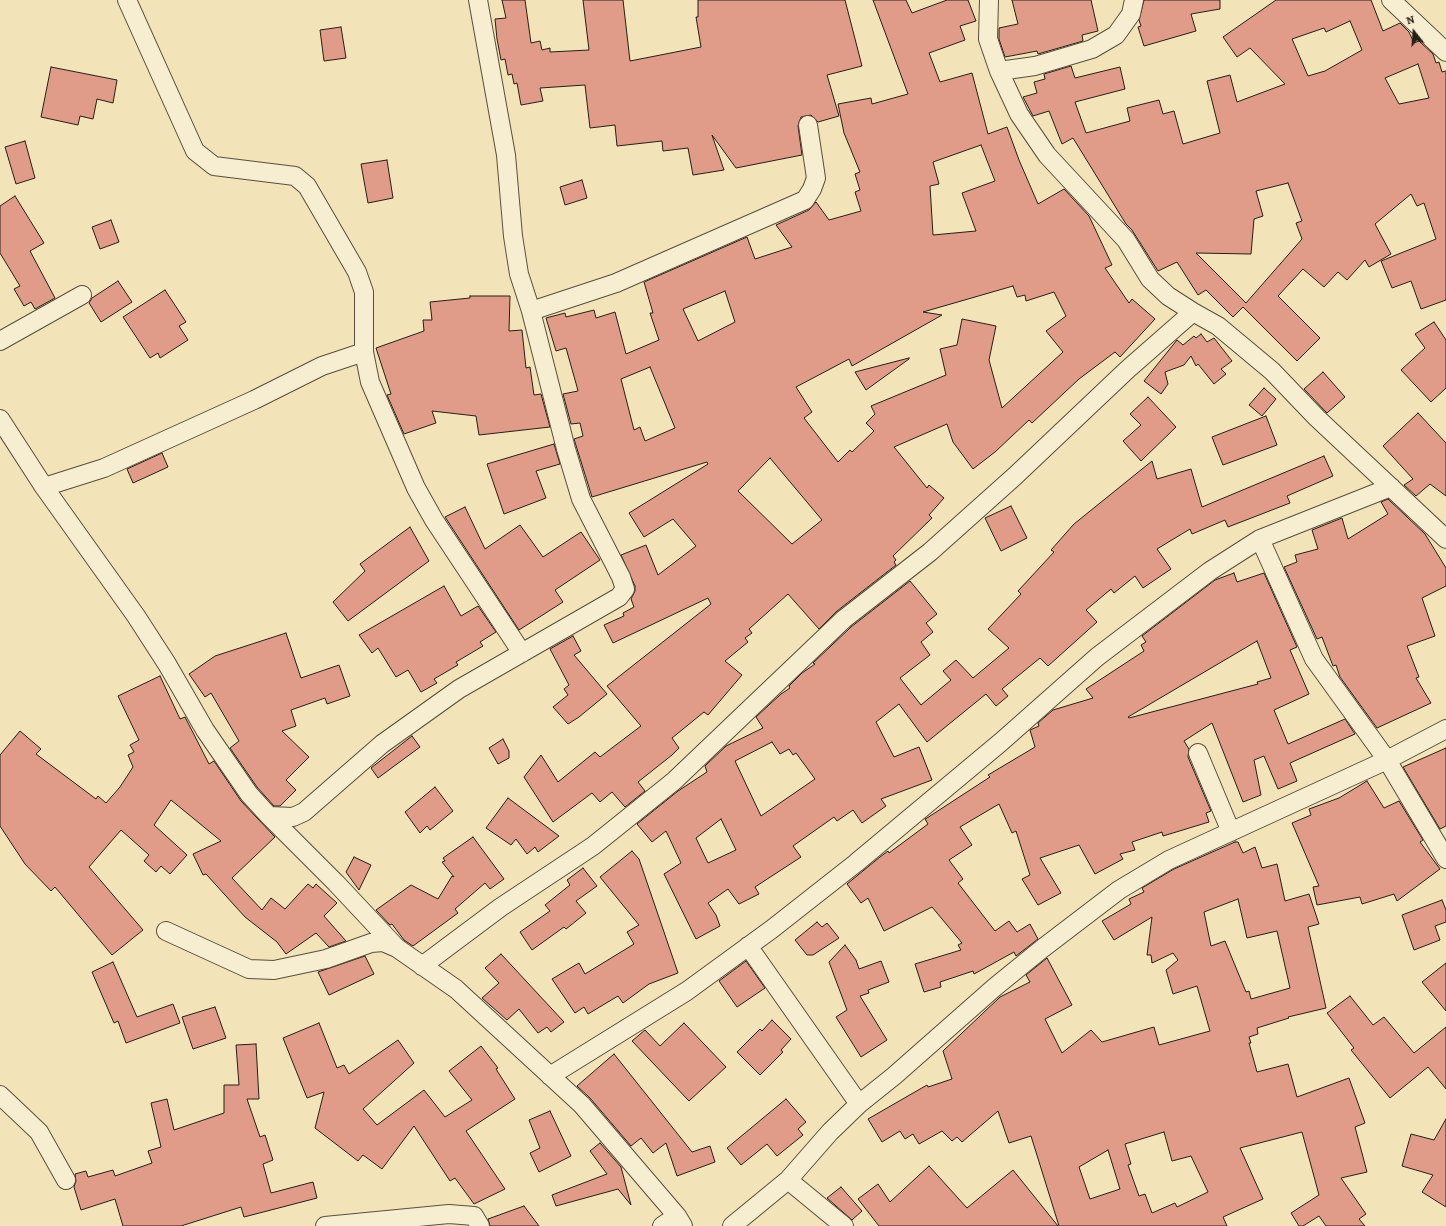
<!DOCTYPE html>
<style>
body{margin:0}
#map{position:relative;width:1446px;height:1226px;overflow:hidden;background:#f3e3b8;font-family:Alegreya,serif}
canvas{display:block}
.north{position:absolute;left:1394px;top:12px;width:40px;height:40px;-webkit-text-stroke:3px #f7edd1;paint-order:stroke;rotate:343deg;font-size:11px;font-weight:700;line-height:16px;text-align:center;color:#251e14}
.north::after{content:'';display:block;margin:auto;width:14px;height:18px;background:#251e14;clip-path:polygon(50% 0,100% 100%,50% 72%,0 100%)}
</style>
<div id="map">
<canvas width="1446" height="1226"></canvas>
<div class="north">N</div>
</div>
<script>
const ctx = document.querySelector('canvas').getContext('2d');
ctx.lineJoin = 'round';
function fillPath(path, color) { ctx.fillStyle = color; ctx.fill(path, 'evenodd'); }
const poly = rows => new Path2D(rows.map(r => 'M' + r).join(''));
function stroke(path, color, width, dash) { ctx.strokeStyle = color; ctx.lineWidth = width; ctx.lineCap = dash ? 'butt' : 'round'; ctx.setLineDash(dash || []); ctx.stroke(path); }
const building = poly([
 [502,0,525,0,531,43,540,41,542,50,550,48,550,52,589,50,583,0,623,0,630,61,701,47,696,17,698,17,698,0,845,0,862,66,827,75,839,116,818,122,811,115,801,117,798,126,802,155,736,168,712,135,724,170,693,175,688,148,663,151,662,141,617,146,615,125,590,128,585,85,540,88,543,101,521,105,517,83,514,84,512,74,508,75,505,59,501,60,497,39,495,19,506,18,502,0],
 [873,0,906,0,912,13,947,0,968,0,976,21,960,26,965,40,929,53,940,82,972,73,988,134,1007,127,1019,160,1038,204,1064,189,1089,216,1112,265,1105,268,1129,303,1132,299,1155,319,1120,357,1115,352,1079,379,1032,423,1029,420,995,452,973,469,953,442,947,424,894,447,927,488,929,485,944,498,929,515,932,518,893,556,896,560,894,562,896,565,837,611,819,629,788,594,749,629,752,633,745,638,748,642,725,661,742,675,708,715,704,712,672,738,679,748,672,755,638,782,645,791,625,807,612,792,600,802,592,793,553,822,524,777,541,755,558,782,595,752,600,757,641,726,607,686,711,604,708,598,613,643,604,625,624,616,623,613,634,607,631,599,635,591,635,586,621,555,646,545,658,575,696,546,673,519,644,537,629,513,708,464,707,462,592,497,574,439,583,436,580,423,571,424,563,394,578,391,577,387,566,348,556,351,546,318,565,313,566,317,594,310,596,318,615,312,626,354,659,340,650,313,653,313,644,282,747,237,755,259,792,247,776,225,809,210,816,202,829,220,861,211,855,192,860,190,855,174,860,172,844,133,838,104,871,98,872,104,908,94,873,0],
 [981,145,995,181,962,193,976,231,933,235,930,186,939,184,933,162,981,145],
 [1013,286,1017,297,1025,295,1026,301,1054,292,1066,316,1046,331,1063,352,1002,408,989,360,996,326,962,319,957,345,940,349,946,375,871,406,875,414,866,423,874,431,852,452,850,450,838,462,804,418,812,412,796,387,849,359,852,366,942,315,923,312,1013,286],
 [725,291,735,322,698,341,683,309,725,291],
 [650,367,675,428,645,441,640,427,634,430,621,379,650,367],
 [770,458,822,520,792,544,738,491,770,458],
 [1012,0,1091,0,1098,31,1082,35,1083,41,1038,54,1037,51,1005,57,999,39,999,28,1018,24,1012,0],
 [1144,0,1220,0,1220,9,1191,14,1196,31,1144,46,1138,27,1141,26,1139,20,1144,0],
 [1276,0,1371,0,1383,31,1400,23,1409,32,1414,43,1419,41,1433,54,1436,63,1439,62,1442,72,1446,71,1446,300,1421,309,1411,281,1392,288,1381,261,1436,239,1424,203,1417,206,1411,194,1375,224,1391,254,1369,267,1365,260,1347,280,1338,272,1324,287,1303,269,1278,296,1320,338,1297,361,1243,307,1233,317,1206,290,1198,295,1177,262,1158,271,1132,230,1126,224,1073,138,1062,144,1049,111,1033,116,1023,97,1037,93,1034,82,1045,79,1044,74,1071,66,1075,78,1120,67,1125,89,1075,102,1086,133,1130,121,1127,108,1159,100,1163,114,1174,111,1183,144,1220,133,1207,81,1230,75,1237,102,1285,84,1250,48,1237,57,1223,37,1276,0],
 [1350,21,1362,50,1325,71,1308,76,1292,39,1324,28,1326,32,1350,21],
 [1418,64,1429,98,1399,104,1385,78,1418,64],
 [1288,183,1302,221,1296,223,1302,239,1246,303,1196,253,1251,254,1254,219,1263,216,1256,191,1288,183],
 [341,27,346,58,324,61,320,30,341,27],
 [51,67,117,80,113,103,97,99,93,119,80,116,78,125,41,117,51,67],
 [25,141,35,178,16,184,5,147,25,141],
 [387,160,393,198,368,203,361,164,387,160],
 [582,180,587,198,565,205,560,187,582,180],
 [15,196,44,243,30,251,55,298,35,309,31,302,24,306,14,289,20,286,0,253,0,206,15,196],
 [111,220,119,242,100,249,92,227,111,220],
 [118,281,132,302,101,322,89,303,92,298,118,281],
 [165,290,186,322,179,326,188,340,160,358,158,353,150,358,123,317,165,290],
 [470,296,510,296,509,331,522,330,526,368,530,367,534,395,541,394,550,427,479,435,476,416,432,411,436,423,404,434,387,395,391,394,376,348,424,331,423,320,432,320,430,302,470,298,470,296],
 [1434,322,1446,340,1446,388,1431,402,1401,370,1425,348,1415,334,1434,322],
 [1201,334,1207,342,1214,338,1232,361,1221,369,1226,374,1214,384,1198,364,1196,366,1191,356,1184,365,1165,372,1168,384,1161,394,1144,381,1177,340,1183,345,1194,336,1196,338,1201,334],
 [909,358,909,359,866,390,855,372,909,358],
 [1323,372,1345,397,1327,413,1304,389,1323,372],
 [1264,388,1276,399,1262,416,1249,405,1264,388],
 [1148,397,1176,427,1141,461,1123,441,1141,425,1130,414,1148,397],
 [1418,413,1446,443,1446,496,1430,484,1416,496,1404,485,1413,479,1383,446,1418,413],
 [1266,416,1277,445,1223,465,1212,437,1266,416],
 [554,444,560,464,536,471,546,498,504,514,487,464,554,444],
 [162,453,168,467,133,483,127,469,162,453],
 [1324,456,1333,476,1287,496,1290,503,1228,527,1225,520,1192,534,1190,529,1157,549,1171,569,1143,588,1135,576,1114,593,1111,589,1086,610,1097,622,1048,666,1040,658,1002,689,1008,696,996,706,986,694,927,742,899,704,876,722,894,757,919,747,932,780,881,799,886,806,862,823,853,810,837,821,834,817,793,846,801,857,755,887,759,894,739,904,728,889,708,903,716,915,720,926,696,939,664,874,681,863,666,831,652,842,637,824,678,791,707,772,705,766,726,746,763,728,756,717,781,694,790,688,789,686,802,673,815,664,813,663,851,627,910,581,937,614,926,623,933,632,921,642,930,655,900,678,921,705,951,680,943,671,956,660,973,678,1009,648,988,629,1021,594,1018,591,1054,552,1051,550,1074,524,1152,461,1157,479,1191,469,1202,507,1324,456],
 [772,742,780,754,789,749,793,755,796,753,815,779,761,816,735,761,772,742],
 [721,819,736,850,708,863,696,838,721,819],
 [1388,499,1425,534,1446,568,1446,586,1422,598,1435,636,1407,646,1419,677,1416,678,1431,703,1377,728,1340,677,1336,665,1333,666,1322,637,1317,639,1284,567,1297,562,1295,555,1318,549,1312,530,1342,518,1348,539,1388,514,1381,502,1388,499],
 [1011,506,1027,538,1001,551,985,518,1011,506],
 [465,507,485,549,520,525,543,557,581,532,600,560,555,590,563,602,519,630,445,517,465,507],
 [410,527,429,561,348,621,333,602,365,571,360,564,410,527],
 [1234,573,1237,582,1264,573,1297,647,1290,650,1309,694,1274,710,1288,744,1345,719,1355,734,1290,763,1297,781,1278,789,1264,756,1254,760,1261,795,1243,802,1212,723,1184,741,1189,749,1188,757,1211,811,1206,813,1209,822,1163,836,1162,832,1132,842,1135,850,1120,854,1123,859,1095,874,1079,845,1040,858,1061,893,1038,905,1022,879,1030,875,1016,831,1012,833,999,804,960,827,972,845,949,860,963,879,958,883,995,931,1009,921,1017,932,1030,924,1038,939,1016,956,1014,952,974,974,973,971,940,982,941,987,924,992,915,964,961,950,958,945,962,943,932,907,884,931,868,898,861,903,847,884,880,857,888,851,889,853,928,824,925,819,927,818,990,777,988,775,1035,747,1030,730,1039,726,1038,723,1053,710,1093,698,1086,689,1144,651,1141,645,1146,642,1142,636,1215,580,1234,573],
 [1257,641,1271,678,1257,682,1258,684,1129,718,1128,717,1257,641],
 [444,586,461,616,478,606,496,632,480,642,483,646,456,662,458,665,434,679,437,683,421,692,408,670,396,677,378,648,372,653,359,635,444,586],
 [286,633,301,678,339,665,350,696,327,704,325,698,291,710,296,726,282,731,309,757,286,780,296,790,280,806,274,806,257,787,230,748,239,741,211,693,205,697,189,674,215,656,286,633],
 [573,636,581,651,574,655,607,694,579,717,568,724,553,707,568,695,564,689,569,685,550,649,573,636],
 [160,676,180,719,185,717,209,764,214,761,241,801,275,837,232,878,262,910,271,898,285,909,308,884,313,888,316,884,337,903,324,916,346,941,329,947,316,933,286,954,277,942,245,917,206,874,203,875,193,854,221,841,171,800,154,825,187,855,170,874,161,866,156,872,144,861,149,855,121,830,89,867,143,930,112,955,55,887,51,891,25,864,0,826,0,755,20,731,41,749,36,754,96,799,98,796,106,803,120,787,133,767,128,755,134,752,130,745,139,740,118,696,160,676],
 [412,736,420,747,378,778,371,768,412,736],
 [503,739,509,751,509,758,498,764,489,748,503,739],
 [1446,748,1446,826,1440,829,1403,767,1446,748],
 [1367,781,1384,808,1399,801,1423,840,1420,842,1440,869,1397,901,1394,894,1362,904,1360,897,1317,905,1313,887,1319,886,1292,823,1311,815,1309,809,1339,798,1367,781],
 [435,787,453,811,430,830,427,826,420,833,405,812,435,787],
 [508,798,559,836,538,852,535,847,527,854,516,839,511,845,486,828,508,798],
 [473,837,504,879,490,889,485,883,455,909,458,913,413,946,404,940,392,924,390,925,376,910,411,885,438,899,452,876,454,877,442,862,445,861,443,858,473,837],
 [1235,842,1238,842,1243,853,1255,847,1262,868,1277,864,1285,901,1309,894,1319,924,1308,927,1326,1008,1288,1017,1289,1018,1257,1028,1258,1034,1249,1037,1251,1043,1249,1043,1257,1072,1288,1064,1297,1097,1349,1078,1365,1123,1355,1127,1367,1172,1341,1178,1366,1214,1359,1219,1365,1226,1326,1226,1319,1216,1303,1226,1299,1226,1291,1213,1319,1195,1302,1132,1240,1148,1263,1199,1223,1217,1227,1226,1059,1226,1031,1136,1009,1143,998,1111,962,1142,957,1137,952,1141,942,1131,919,1144,913,1134,905,1139,900,1131,882,1142,868,1119,927,1085,928,1087,952,1079,943,1051,1000,997,1030,982,1026,975,1047,958,1072,1005,1045,1019,1062,1053,1091,1030,1102,1042,1154,1027,1159,1045,1210,1031,1197,986,1173,994,1166,970,1178,960,1173,953,1152,963,1151,955,1147,955,1152,917,1114,940,1102,921,1131,904,1129,899,1144,892,1142,888,1174,869,1235,842],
 [1238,899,1247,938,1277,931,1290,988,1251,999,1249,991,1246,992,1225,941,1211,946,1204,912,1238,899],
 [1164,1132,1172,1161,1191,1156,1208,1192,1177,1207,1175,1203,1152,1213,1145,1194,1139,1196,1128,1165,1131,1164,1125,1144,1164,1132],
 [1108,1150,1120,1189,1090,1199,1079,1167,1108,1150],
 [632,851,639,859,678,973,649,984,623,1003,618,996,588,1014,584,1007,575,1013,552,979,579,963,585,974,634,944,627,932,639,925,600,877,632,851],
 [354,857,371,865,359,890,346,872,354,857],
 [583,868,597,886,576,901,586,913,566,929,564,927,532,950,520,932,550,911,545,905,570,885,567,880,583,868],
 [1442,900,1446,910,1446,922,1435,926,1440,940,1414,950,1402,915,1442,900],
 [817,922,822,927,827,923,839,938,813,955,807,955,795,940,817,922],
 [845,945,856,960,859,969,881,961,889,982,868,990,869,993,860,996,887,1040,861,1057,836,1017,847,1010,829,962,845,945],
 [501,954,564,1022,551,1032,547,1027,538,1033,519,1009,507,1020,482,998,499,983,485,968,501,954],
 [365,956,374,974,329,995,318,972,365,956],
 [746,961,765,988,737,1007,719,981,746,961],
 [113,962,137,1017,173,1004,180,1023,126,1043,118,1021,114,1023,92,972,113,962],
 [1446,963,1446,1011,1422,982,1446,963],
 [1350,996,1373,1025,1384,1017,1414,1053,1446,1027,1446,1089,1428,1067,1390,1098,1351,1050,1354,1048,1327,1013,1350,996],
 [215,1007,226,1038,193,1049,182,1017,215,1007],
 [772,1020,791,1039,781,1050,783,1052,760,1075,737,1052,760,1029,762,1031,772,1020],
 [319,1023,337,1068,344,1065,349,1074,398,1040,414,1063,363,1109,377,1125,424,1090,445,1117,472,1100,449,1071,481,1046,498,1068,496,1069,515,1099,466,1131,505,1189,474,1204,455,1178,450,1181,414,1126,382,1169,363,1155,358,1161,315,1128,324,1092,307,1098,283,1038,319,1023],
 [684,1023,726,1067,689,1101,632,1041,645,1030,660,1046,684,1023],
 [256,1044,259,1099,247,1099,260,1137,265,1135,273,1160,263,1164,271,1193,313,1182,317,1198,244,1217,241,1207,181,1226,123,1226,115,1199,81,1210,74,1187,76,1181,75,1174,86,1171,88,1177,113,1170,115,1176,152,1163,148,1151,161,1147,151,1103,167,1099,174,1130,224,1113,224,1085,239,1085,236,1045,256,1044],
 [614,1054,692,1152,710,1146,715,1162,677,1176,666,1143,653,1153,641,1138,631,1146,590,1098,577,1086,614,1054],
 [786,1099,806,1122,798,1129,803,1135,777,1156,767,1144,741,1165,727,1148,786,1099],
 [550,1111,571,1156,539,1172,530,1153,540,1148,529,1120,550,1111],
 [1446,1119,1446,1207,1422,1192,1433,1175,1402,1166,1411,1134,1434,1140,1446,1119],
 [600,1143,621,1167,631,1205,618,1189,556,1206,552,1195,607,1174,590,1151,600,1143],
 [929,1166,967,1208,1013,1170,1058,1226,879,1226,858,1199,878,1184,890,1202,929,1166],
 [841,1187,862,1211,852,1220,827,1198,841,1187],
 [524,1206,539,1226,490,1226,488,1219,524,1206]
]);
fillPath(building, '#e09c89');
stroke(building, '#251e14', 1);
const minor = poly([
 [127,0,195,151,214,166,295,176,307,186,357,272,364,292,364,352,370,382,416,488,434,520,522,653],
 [989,0,988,39,999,71,1019,114,1047,155,1126,240,1150,279,1168,296,1193,312,1218,326,1272,371,1317,418,1446,539],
 [1391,0,1446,52],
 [999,71,1035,66,1092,49,1116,35,1131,14,1134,0],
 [531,311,616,283,805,200,812,189,816,178,808,125],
 [0,341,82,295],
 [0,419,44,487,136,616,167,664,205,730,249,794,269,816,293,817,304,812,382,744,459,689,619,597,625,589,621,577,581,499,566,449,531,311,519,274,513,236,506,155,478,0],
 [44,487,104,468,254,400,322,366,364,352],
 [1260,539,1314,659,1387,760,1446,859],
 [1198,753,1231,832],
 [269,816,336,883,396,947],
 [166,931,249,969,274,970,326,959,371,943,383,942,397,948,456,989,582,1105,677,1216,683,1226],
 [748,946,859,1104],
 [422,966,501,907,593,846,674,781,844,619,930,552,1015,476,1128,369,1193,312],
 [550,1076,687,991,772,929,856,863,1001,742,1097,657,1210,571,1260,539,1391,487],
 [0,1095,39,1132,66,1180],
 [788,1180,844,1226],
 [325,1226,449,1214,474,1216,480,1226],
 [662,1226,677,1216],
 [732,1226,788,1180,830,1132,859,1104,894,1076,995,987,1043,948,1119,890,1169,860,1387,760,1446,729]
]);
stroke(minor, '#584f3d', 20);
stroke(minor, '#f7edd1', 18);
</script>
